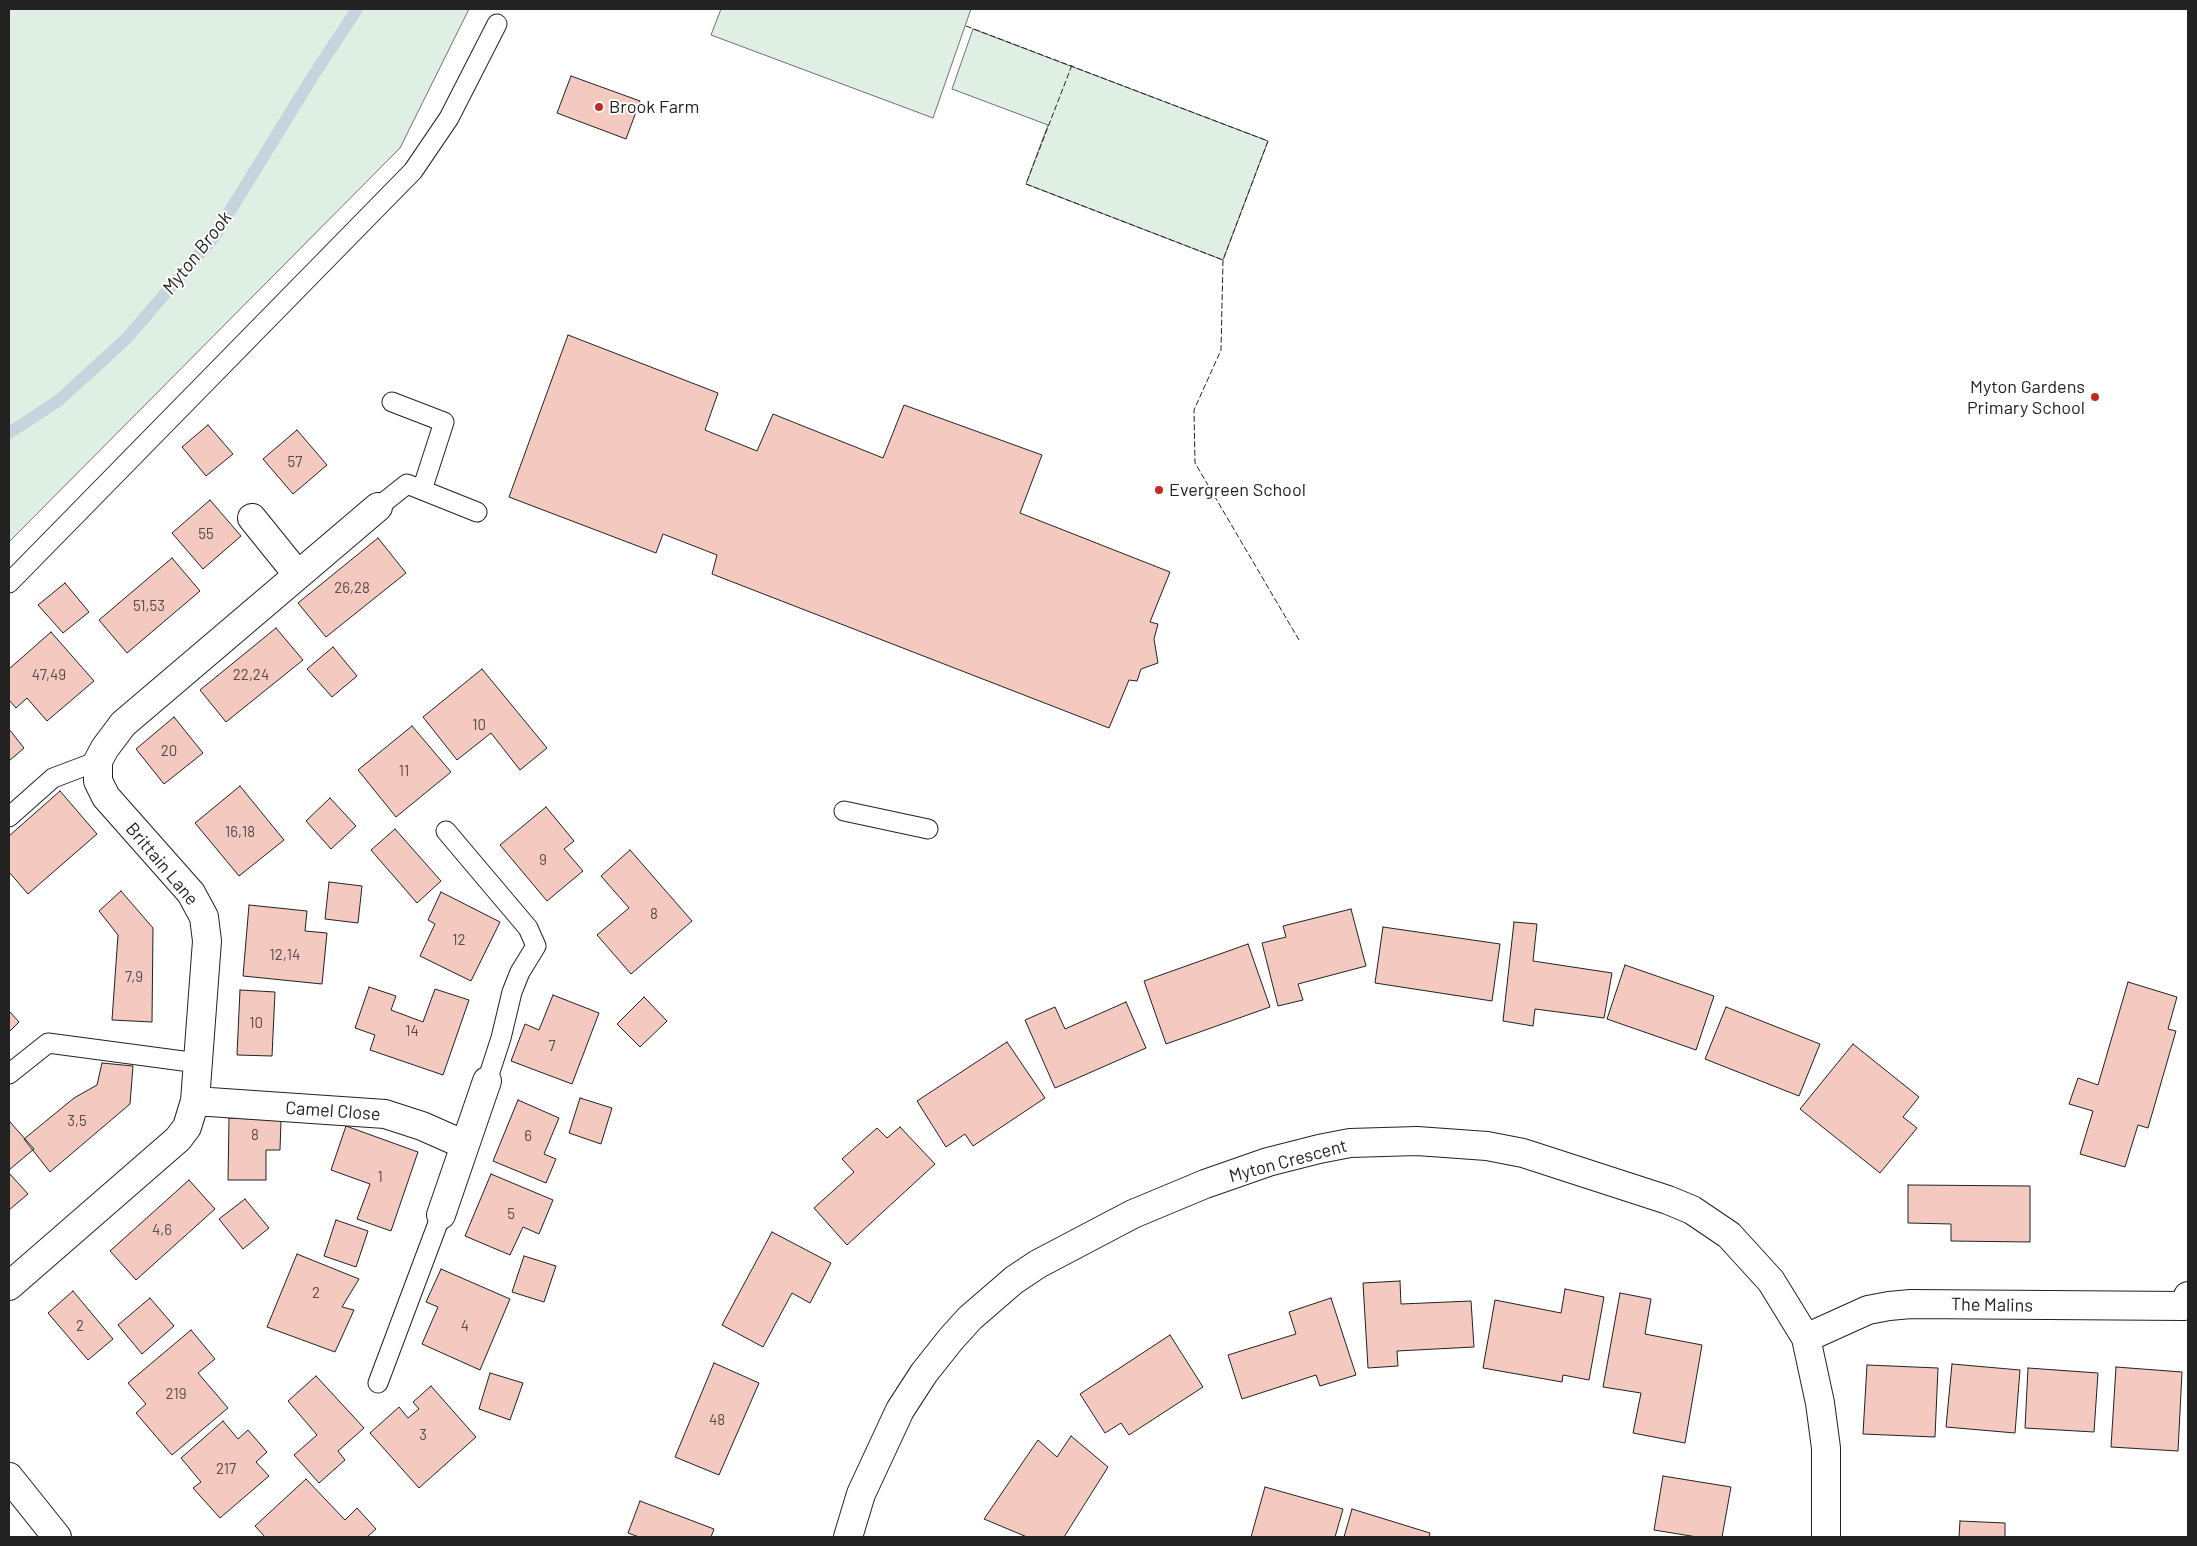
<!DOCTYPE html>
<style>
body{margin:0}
#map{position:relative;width:2197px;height:1546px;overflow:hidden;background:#fff;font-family:Barlow,sans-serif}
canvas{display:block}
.frame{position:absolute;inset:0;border:10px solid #222;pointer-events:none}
</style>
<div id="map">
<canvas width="2197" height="1546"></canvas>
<div class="frame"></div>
</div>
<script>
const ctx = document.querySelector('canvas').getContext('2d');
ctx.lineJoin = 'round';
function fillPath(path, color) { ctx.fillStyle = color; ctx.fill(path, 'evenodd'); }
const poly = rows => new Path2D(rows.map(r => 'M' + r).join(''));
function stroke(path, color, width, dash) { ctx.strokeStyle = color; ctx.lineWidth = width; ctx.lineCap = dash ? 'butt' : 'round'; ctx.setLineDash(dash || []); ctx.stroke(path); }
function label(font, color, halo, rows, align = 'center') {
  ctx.font = font + ' Barlow,sans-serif'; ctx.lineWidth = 4; ctx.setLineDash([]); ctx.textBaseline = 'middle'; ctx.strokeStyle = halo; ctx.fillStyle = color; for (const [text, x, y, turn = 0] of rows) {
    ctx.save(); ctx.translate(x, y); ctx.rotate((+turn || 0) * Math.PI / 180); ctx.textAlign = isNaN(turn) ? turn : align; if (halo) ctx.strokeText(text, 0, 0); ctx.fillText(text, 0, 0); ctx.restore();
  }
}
const green = poly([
 [9,9,469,9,400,148,9,542,9,9],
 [721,9,971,9,933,118,711,35,721,9],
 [973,29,1268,141,1223,260,1026,184,1048,125,952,89,973,29]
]);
fillPath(green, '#e0efe3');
stroke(green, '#6f6f6f', 1);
stroke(poly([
 [9,433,58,401,126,339,214,237,313,76,357,9]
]), '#c7d3dd', 12);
const building = poly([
 [571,76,640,101,626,139,557,113,571,76],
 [568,335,718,393,705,430,757,451,773,414,883,458,904,405,1042,455,1020,513,1170,572,1150,622,1158,624,1154,639,1158,663,1141,669,1137,681,1129,680,1109,728,712,574,717,555,663,534,656,553,509,497,568,335],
 [208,425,233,454,206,476,182,447,208,425],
 [297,430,327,465,293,494,263,459,297,430],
 [210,500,241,536,203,569,172,533,210,500],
 [378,538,406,573,326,637,298,603,378,538],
 [172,558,200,591,127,653,99,620,172,558],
 [65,583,89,612,63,633,38,605,65,583],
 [276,628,303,660,226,722,200,690,276,628],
 [51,632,94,681,47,721,27,698,16,708,9,700,9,669,51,632],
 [333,647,357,676,332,697,307,669,333,647],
 [482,669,547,748,520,770,491,733,457,760,423,717,482,669],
 [174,717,203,753,164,784,136,749,174,717],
 [412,726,451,772,396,817,358,770,412,726],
 [9,729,24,748,9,761,9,729],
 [240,786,284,840,239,876,195,823,240,786],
 [60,791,97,834,28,894,9,872,9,836,60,791],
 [330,798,356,826,331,849,306,821,330,798],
 [546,807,574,841,564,849,583,871,547,901,500,845,546,807],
 [395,829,441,881,417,903,371,850,395,829],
 [630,850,692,921,631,974,597,935,629,908,601,876,630,850],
 [329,882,362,886,358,923,325,919,329,882],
 [121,891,153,928,152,1022,112,1020,118,935,99,911,121,891],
 [441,892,500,922,471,981,420,956,435,924,428,920,441,892],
 [249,905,307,911,305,931,327,933,322,984,243,976,249,905],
 [1351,909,1366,966,1298,984,1303,1000,1278,1006,1262,943,1286,937,1283,926,1351,909],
 [1514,922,1537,924,1533,961,1612,973,1604,1018,1535,1009,1533,1026,1503,1021,1514,922],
 [1383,927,1500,944,1492,1001,1375,983,1383,927],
 [1248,944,1270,1007,1166,1044,1144,981,1248,944],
 [1625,965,1714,996,1696,1050,1607,1019,1625,965],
 [2128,982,2177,997,2168,1029,2176,1031,2148,1128,2138,1125,2125,1167,2080,1154,2093,1111,2069,1104,2078,1078,2098,1085,2128,982],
 [369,987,396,996,391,1010,423,1022,435,989,469,1000,443,1075,370,1050,375,1035,355,1028,369,987],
 [240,990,275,992,272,1056,237,1055,240,990],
 [553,995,599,1013,572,1084,511,1061,525,1024,539,1030,553,995],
 [644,997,667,1021,640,1047,617,1024,644,997],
 [1126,1002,1146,1048,1055,1088,1025,1020,1055,1007,1065,1029,1126,1002],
 [1726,1007,1820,1044,1799,1096,1705,1059,1726,1007],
 [9,1011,19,1022,9,1032,9,1011],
 [1007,1042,1045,1098,973,1146,965,1134,946,1147,917,1101,1007,1042],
 [1853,1044,1919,1097,1903,1117,1917,1128,1880,1173,1800,1109,1853,1044],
 [102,1063,133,1066,130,1104,50,1172,24,1139,74,1098,97,1085,102,1063],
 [580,1098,612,1108,601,1144,569,1133,580,1098],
 [518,1100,559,1118,544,1154,556,1159,546,1183,493,1161,518,1100],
 [229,1118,281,1120,280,1150,266,1150,266,1180,228,1180,229,1118],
 [10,1122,34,1149,9,1170,9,1123,10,1122],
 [346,1126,418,1152,391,1231,357,1219,370,1184,331,1170,346,1126],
 [900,1127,935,1164,847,1245,814,1208,854,1172,842,1159,877,1128,887,1138,900,1127],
 [9,1173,28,1194,9,1210,9,1173],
 [491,1174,553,1200,539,1234,523,1227,510,1255,465,1236,491,1174],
 [189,1180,215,1209,136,1280,110,1251,189,1180],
 [1908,1185,2030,1186,2030,1242,1951,1241,1951,1224,1908,1223,1908,1185],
 [245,1199,269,1228,243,1249,219,1219,245,1199],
 [336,1220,368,1231,356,1267,324,1256,336,1220],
 [772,1232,831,1263,810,1303,792,1293,763,1347,722,1325,772,1232],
 [297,1254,359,1279,342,1307,354,1310,335,1352,267,1327,297,1254],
 [524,1256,556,1266,544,1302,512,1292,524,1256],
 [441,1269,510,1299,480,1370,422,1344,438,1307,426,1302,441,1269],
 [1400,1281,1401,1304,1471,1301,1474,1347,1397,1351,1398,1366,1368,1368,1363,1283,1400,1281],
 [1565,1289,1604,1297,1589,1380,1563,1375,1562,1382,1483,1368,1495,1300,1561,1313,1565,1289],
 [73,1291,113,1339,88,1360,48,1313,73,1291],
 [1620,1293,1651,1299,1645,1334,1702,1345,1685,1443,1633,1433,1641,1393,1603,1387,1620,1293],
 [150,1298,174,1326,142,1354,118,1325,150,1298],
 [1331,1298,1356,1375,1320,1386,1316,1375,1242,1399,1228,1355,1296,1334,1289,1312,1331,1298],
 [191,1330,215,1359,198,1373,228,1408,172,1455,136,1413,146,1404,128,1383,191,1330],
 [1170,1335,1203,1387,1129,1435,1121,1423,1105,1433,1080,1394,1170,1335],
 [714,1363,759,1383,719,1475,675,1457,714,1363],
 [1952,1364,2020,1370,2015,1433,1946,1427,1952,1364],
 [1867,1365,1938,1368,1935,1437,1863,1434,1867,1365],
 [2116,1367,2182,1372,2178,1451,2111,1447,2116,1367],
 [2028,1368,2098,1373,2094,1432,2025,1428,2028,1368],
 [490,1373,523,1383,510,1420,479,1409,490,1373],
 [316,1376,364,1428,338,1451,345,1460,319,1483,294,1455,317,1435,288,1401,316,1376],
 [431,1386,476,1437,419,1488,370,1433,399,1407,408,1418,419,1409,413,1402,431,1386],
 [223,1421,238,1439,248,1430,267,1452,256,1462,269,1476,220,1518,193,1488,201,1482,181,1458,223,1421],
 [1071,1436,1108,1467,1064,1537,1027,1537,984,1519,1038,1440,1057,1457,1071,1436],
 [1663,1476,1731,1487,1722,1537,1697,1537,1654,1530,1663,1476],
 [306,1479,345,1520,357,1508,376,1529,367,1537,265,1537,255,1526,306,1479],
 [1265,1487,1343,1509,1335,1537,1251,1537,1265,1487],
 [640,1501,714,1529,711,1537,639,1537,628,1533,640,1501],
 [1352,1509,1430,1533,1429,1537,1344,1537,1352,1509],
 [1960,1521,2005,1523,2005,1537,1959,1537,1960,1521]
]);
fillPath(building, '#f3c9c0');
stroke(building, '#222', 1);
const lane = poly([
 [392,402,444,422,422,490],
 [378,507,407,484,477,512],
 [9,583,413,171,449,118,497,24],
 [844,811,928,829],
 [9,817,53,778,98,761],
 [446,831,528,928,536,946,520,972,512,992,501,1038,487,1081],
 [9,1074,48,1043,198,1063],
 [378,1383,441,1215]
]);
const street = poly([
 [252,518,298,575],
 [195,1101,385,1114,422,1126,465,1145],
 [441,1215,487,1081],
 [9,1286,178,1139,187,1127,195,1101,207,941,204,917,191,893,106,797,98,781,98,761,105,748,123,724,378,507],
 [1806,1338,1868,1310,1889,1306,1911,1304,2185,1306,2188,1296],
 [848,1537,861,1494,900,1410,924,1373,951,1339,970,1318,1014,1280,1038,1264,1133,1214,1205,1184,1268,1162,1319,1149,1350,1143,1417,1141,1487,1146,1523,1153,1668,1200,1692,1210,1729,1235,1771,1281,1806,1338,1820,1403,1826,1448,1826,1537]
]);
const primary = poly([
 [9,1477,57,1537]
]);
stroke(lane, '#222', 21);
stroke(street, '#222', 30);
stroke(primary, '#222', 30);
stroke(lane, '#fff', 19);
stroke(street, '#fff', 28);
stroke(primary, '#fff', 28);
stroke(poly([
 [966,26,1268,141,1223,260,1221,350,1194,410,1195,463,1299,640],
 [1072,65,1026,184,1223,260]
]), '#222', 1, [6, 2.5]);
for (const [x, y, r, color] of [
 [599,107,5,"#c62828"],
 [2095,397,5,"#c62828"],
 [1159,490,5,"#c62828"]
]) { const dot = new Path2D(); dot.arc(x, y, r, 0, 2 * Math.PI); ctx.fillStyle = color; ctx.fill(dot); stroke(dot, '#fff', 2); }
label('15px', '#564c4a', null, [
 ["57",295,462],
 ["55",206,534],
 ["26,28",352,588],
 ["51,53",149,606],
 ["47,49",49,675],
 ["22,24",251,675],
 ["10",479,725],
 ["20",169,751],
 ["11",404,771],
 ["16,18",240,832],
 ["9",543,860],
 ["8",654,914],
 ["12",459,940],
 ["12,14",285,955],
 ["7,9",134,977],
 ["10",256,1023],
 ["14",412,1031],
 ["7",552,1046],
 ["3,5",77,1121],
 ["8",255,1135],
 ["6",528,1136],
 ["1",380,1177],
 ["5",511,1214],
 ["4,6",162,1230],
 ["2",316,1293],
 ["2",80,1326],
 ["4",465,1326],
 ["219",176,1394],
 ["48",717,1420],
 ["3",423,1435],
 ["217",226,1469]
]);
label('18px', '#222', '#fff', [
 ["Brook Farm",609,107],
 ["Myton Gardens",2085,387,"right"],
 ["Primary School",2085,408,"right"],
 ["Evergreen School",1169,490]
], 'left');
label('18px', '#222', '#fff', [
 ["Brittain Lane",162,864,50],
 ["Camel Close",333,1111,4],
 ["Myton Crescent",1288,1161,-15],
 ["The Malins",1992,1305,1]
]);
label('italic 19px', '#222', '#fff', [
 ["Myton Brook",197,253,-52]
]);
</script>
